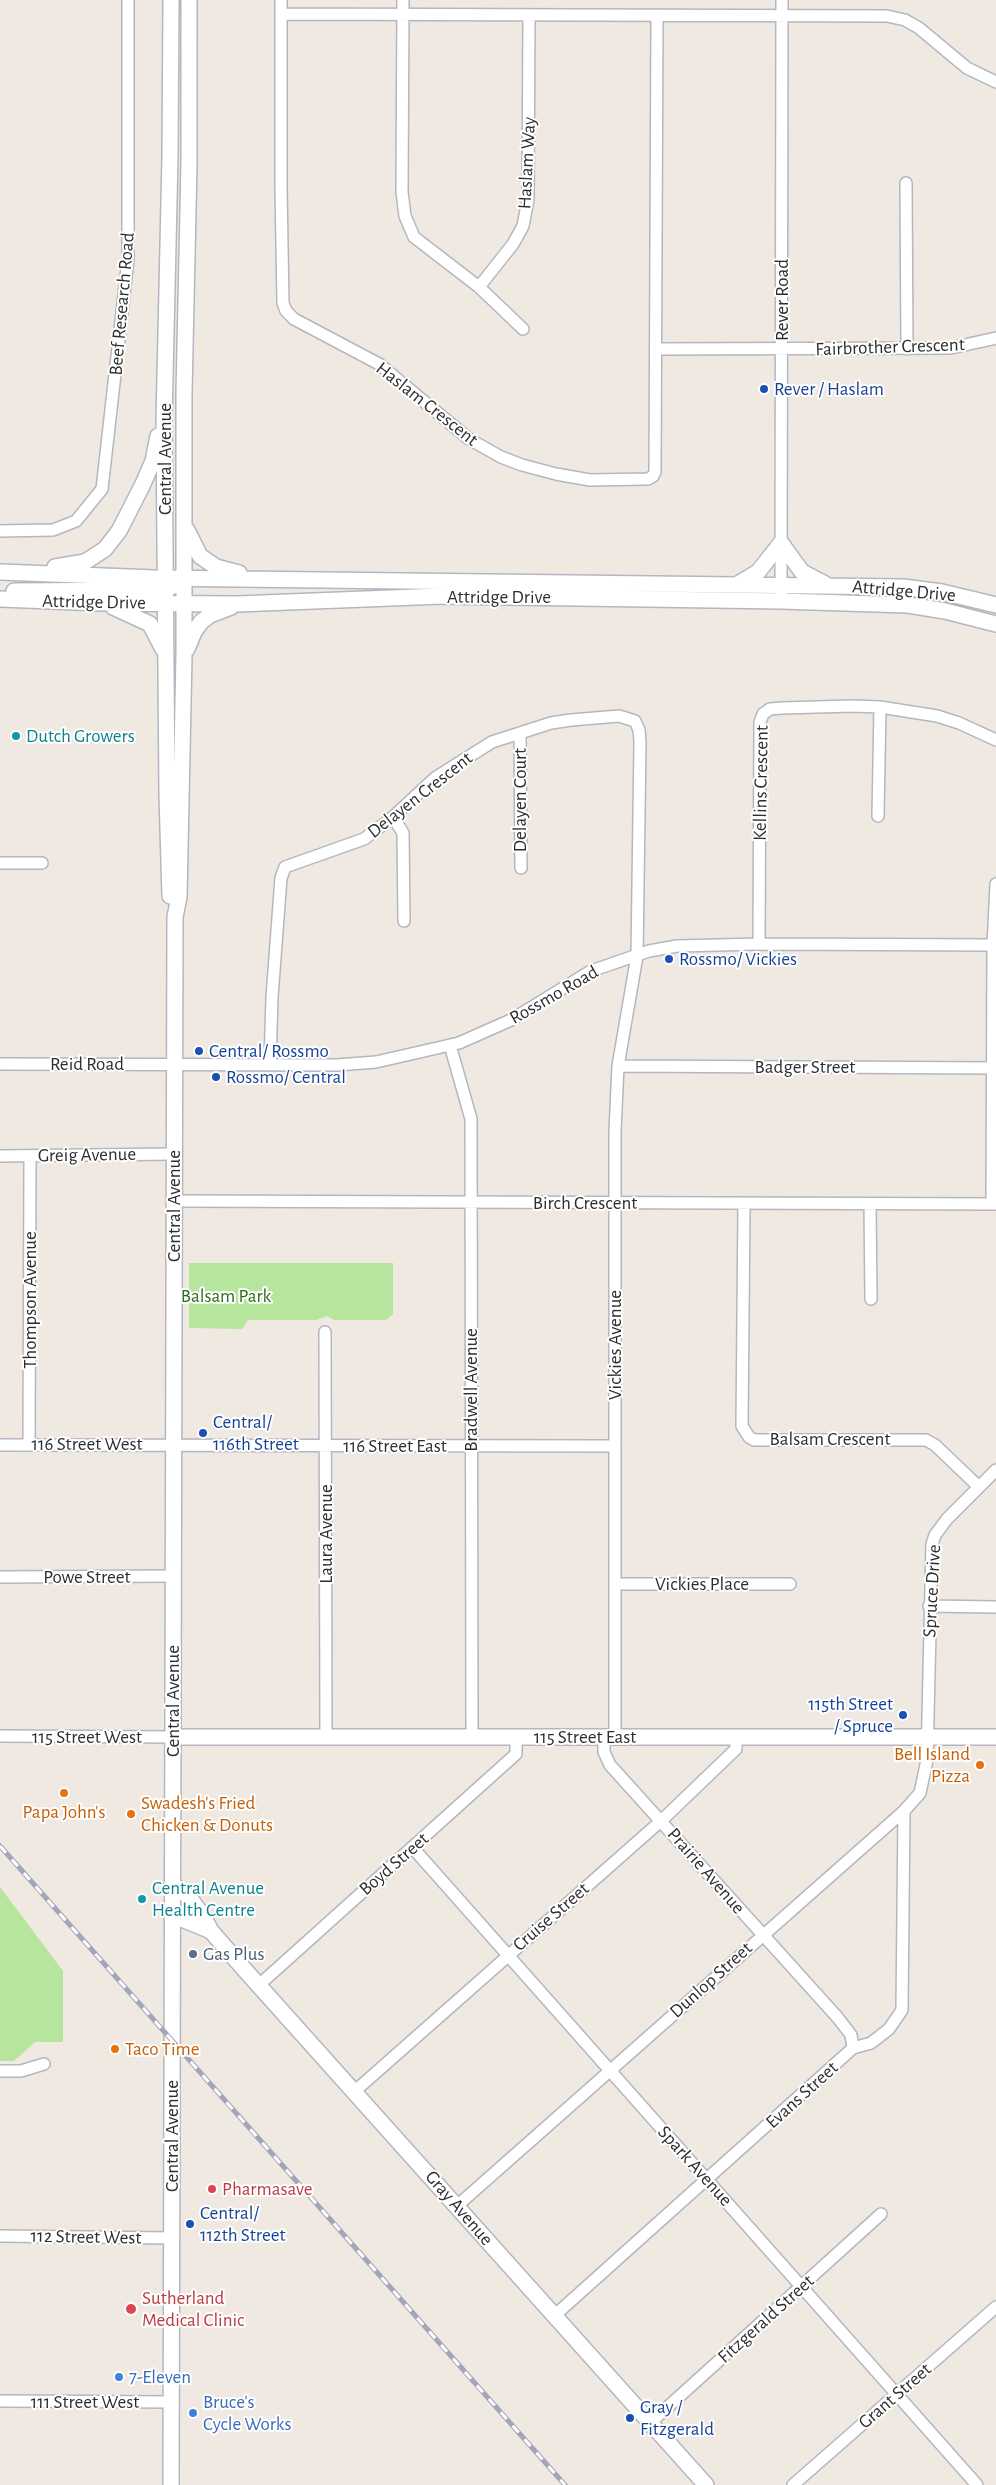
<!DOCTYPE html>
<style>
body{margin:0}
canvas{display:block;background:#efe9e1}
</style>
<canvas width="996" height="2485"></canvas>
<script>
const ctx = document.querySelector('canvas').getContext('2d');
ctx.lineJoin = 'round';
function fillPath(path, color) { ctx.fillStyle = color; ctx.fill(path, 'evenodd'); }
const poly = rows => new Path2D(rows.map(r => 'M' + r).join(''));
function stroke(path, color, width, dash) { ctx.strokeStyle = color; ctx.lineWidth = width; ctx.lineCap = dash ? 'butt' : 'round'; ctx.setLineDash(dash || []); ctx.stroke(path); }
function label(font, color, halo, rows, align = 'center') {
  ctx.font = font + ' "Alegreya Sans",sans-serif'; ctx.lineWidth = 4; ctx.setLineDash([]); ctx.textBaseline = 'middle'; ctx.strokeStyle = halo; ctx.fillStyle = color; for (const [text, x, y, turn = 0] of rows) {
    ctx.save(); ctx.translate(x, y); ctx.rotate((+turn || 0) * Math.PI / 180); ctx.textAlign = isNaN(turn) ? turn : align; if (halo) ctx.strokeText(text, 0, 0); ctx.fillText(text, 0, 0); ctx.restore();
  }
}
fillPath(poly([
 [189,1263,393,1263,393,1314,386,1320,334,1320,327,1316,316,1320,248,1320,242,1329,189,1328],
 [0,1887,63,1971,63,2042,35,2042,14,2061,0,2061]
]), '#b6e59e');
const street = poly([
 [281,0,281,187,283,303,286,311,294,319,379,364,469,439,501,457,522,465,556,474,590,480,648,479,653,476,655,472,657,15],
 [403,0,402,192,405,216,414,237,479,287,513,244,523,226,528,200,529,16],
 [282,14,887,16,905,20,919,28,967,68,996,82],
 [906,183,907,349],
 [479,287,523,329],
 [656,349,951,348,996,338],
 [0,531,53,530,76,521,102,489,128,259,128,0],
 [781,593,782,0],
 [520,733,521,868],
 [878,816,880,707],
 [393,817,403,833,404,921],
 [0,863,42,863],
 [759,944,760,722,763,714,770,709,782,708,852,706,880,707,937,716,959,723,996,740],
 [450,1045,471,1119,472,1737],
 [0,1064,337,1065,376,1062,459,1043,511,1020,591,971,649,951,677,946,759,944,996,945],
 [270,1064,272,997,281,878,285,867,364,839,393,817,435,778,492,742,551,723,571,720,619,716,635,721,639,730,640,742,637,956,618,1066,615,1131,615,1736],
 [618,1066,996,1068],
 [0,1156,174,1154],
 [174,1201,996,1204],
 [744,1204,742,1426,749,1437,754,1440,926,1440,935,1445,979,1487],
 [870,1204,871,1299],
 [992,1204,993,945,996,884],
 [325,1332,326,1737],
 [0,1445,615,1446],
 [29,1445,30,1156],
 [0,1577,174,1576],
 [615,1584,790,1584],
 [929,1606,996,1607],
 [0,1736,174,1737],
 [604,1737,604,1752,610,1765,838,2018,851,2035,853,2048],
 [413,1848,977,2485],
 [259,1985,516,1754,516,1737],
 [0,2071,21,2071,44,2064],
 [355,2091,662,1820,736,1749,736,1736],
 [458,2205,904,1811,920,1793,927,1760,932,1544,935,1535,947,1519,996,1470],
 [0,2236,171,2238],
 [554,2316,853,2048,871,2043,889,2029,902,2010,904,1811],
 [0,2401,171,2402],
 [650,2423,881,2214],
 [793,2485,996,2307]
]);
const secondary = poly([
 [187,530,200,556,216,567,239,573],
 [55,567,85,562,105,549,119,531,142,486,153,461,158,436],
 [0,572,155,578,903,587,942,592,996,605],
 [738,584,758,572,781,543,802,572,825,584],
 [14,591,155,590,165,590,173,586],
 [0,599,102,603,237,604,442,596,781,601,908,605,945,611,996,624],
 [113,607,150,624,163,649],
 [187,649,194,632,201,622,210,615,231,607],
 [170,896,167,795,164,421,170,157,171,0],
 [174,1737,996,1737],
 [172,1884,189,1897,203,1916,211,1931,244,1969,706,2485],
 [172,1915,211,1931],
 [171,2485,175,917,179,897,184,655,184,393,189,163,189,0]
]);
stroke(street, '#b4b7c1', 14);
stroke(secondary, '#b4b7c1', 18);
stroke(street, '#fff', 11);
stroke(secondary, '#fff', 15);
const rail = poly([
 [0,1846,565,2485]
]);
stroke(rail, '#a3a6b8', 5);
stroke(rail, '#fff', 3, [9]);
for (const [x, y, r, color] of [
 [764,389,5,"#1a4fb4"],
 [16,736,5,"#0f9aa8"],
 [669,959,5,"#1a4fb4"],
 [199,1051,5,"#1a4fb4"],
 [216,1077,5,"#1a4fb4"],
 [203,1433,5,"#1a4fb4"],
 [903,1715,5,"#1a4fb4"],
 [980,1765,5,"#e8710a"],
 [64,1793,5,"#e8710a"],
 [131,1814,5,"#e8710a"],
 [142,1899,5,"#0f9aa8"],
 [193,1954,5,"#5c6f8a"],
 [115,2049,5,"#e8710a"],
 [212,2189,5,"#e0444e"],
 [190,2224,5,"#1a4fb4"],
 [131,2309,6,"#e0444e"],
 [119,2377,5,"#3f7fe0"],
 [193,2413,5,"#3f7fe0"],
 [630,2418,5,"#1a4fb4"]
]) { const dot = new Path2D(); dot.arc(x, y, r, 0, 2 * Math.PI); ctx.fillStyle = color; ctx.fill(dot); stroke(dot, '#fff', 2); }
label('19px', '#2e2e2e', '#fff', [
 ["Haslam Way",527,163,-87],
 ["Rever Road",782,300,-90],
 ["Beef Research Road",122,304,-85],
 ["Fairbrother Crescent",890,347,-2],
 ["Haslam Crescent",427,404,38],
 ["Central Avenue",165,459,-90],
 ["Attridge Drive",904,591,5],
 ["Attridge Drive",499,597],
 ["Attridge Drive",94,602,1],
 ["Kellins Crescent",761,783,-89],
 ["Delayen Crescent",420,795,-38],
 ["Delayen Court",520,800,-90],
 ["Rossmo Road",554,995,-30],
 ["Reid Road",87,1064],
 ["Badger Street",805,1067],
 ["Greig Avenue",87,1155,-1],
 ["Birch Crescent",585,1203],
 ["Central Avenue",174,1206,-90],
 ["Thompson Avenue",30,1300,-90],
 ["Vickies Avenue",615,1345,-90],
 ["Bradwell Avenue",471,1390,-90],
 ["Balsam Crescent",830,1439],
 ["116 Street West",87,1444],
 ["116 Street East",395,1446],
 ["Laura Avenue",326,1534,-90],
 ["Powe Street",87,1577],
 ["Vickies Place",702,1584],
 ["Spruce Drive",932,1591,-87],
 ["Central Avenue",173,1701,-90],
 ["115 Street West",87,1737],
 ["115 Street East",585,1737],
 ["Boyd Street",394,1864,-41],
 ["Prairie Avenue",706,1871,49],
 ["Cruise Street",551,1917,-41],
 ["Dunlop Street",711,1980,-42],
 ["Evans Street",802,2095,-42],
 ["Central Avenue",172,2136,-90],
 ["Spark Avenue",695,2166,48],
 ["Gray Avenue",459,2208,49],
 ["112 Street West",86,2237,1],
 ["Fitzgerald Street",766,2319,-42],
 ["Grant Street",895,2396,-41],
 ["111 Street West",85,2402]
]);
label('19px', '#164399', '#fff', [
 ["Rever / Haslam",774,389],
 ["Rossmo/ Vickies",679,959],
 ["Central/ Rossmo",209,1051],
 ["Rossmo/ Central",226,1077],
 ["Central/",213,1422],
 ["116th Street",213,1444],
 ["115th Street",893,1704,"right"],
 ["/ Spruce",893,1726,"right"],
 ["Central/",200,2213],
 ["112th Street",200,2235],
 ["Gray /",640,2407],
 ["Fitzgerald",640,2429]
], 'left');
label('19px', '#0d838f', '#fff', [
 ["Dutch Growers",26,736],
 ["Central Avenue",152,1888],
 ["Health Centre",152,1910]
], 'left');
label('19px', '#2c6e1b', '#fff', [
 ["Balsam Park",226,1296]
]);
label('19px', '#c56008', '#fff', [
 ["Bell Island",970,1754,"right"],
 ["Pizza",970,1776,"right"],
 ["Swadesh's Fried",141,1803],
 ["Chicken & Donuts",141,1825],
 ["Papa John's",64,1812,"center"],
 ["Taco Time",125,2049]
], 'left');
label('19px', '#4e5e75', '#fff', [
 ["Gas Plus",203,1954]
], 'left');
label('19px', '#be3a42', '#fff', [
 ["Pharmasave",222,2189],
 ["Sutherland",142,2298],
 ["Medical Clinic",142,2320]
], 'left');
label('19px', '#366cbe', '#fff', [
 ["7-Eleven",129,2377],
 ["Bruce's",203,2402],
 ["Cycle Works",203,2424]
], 'left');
</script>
